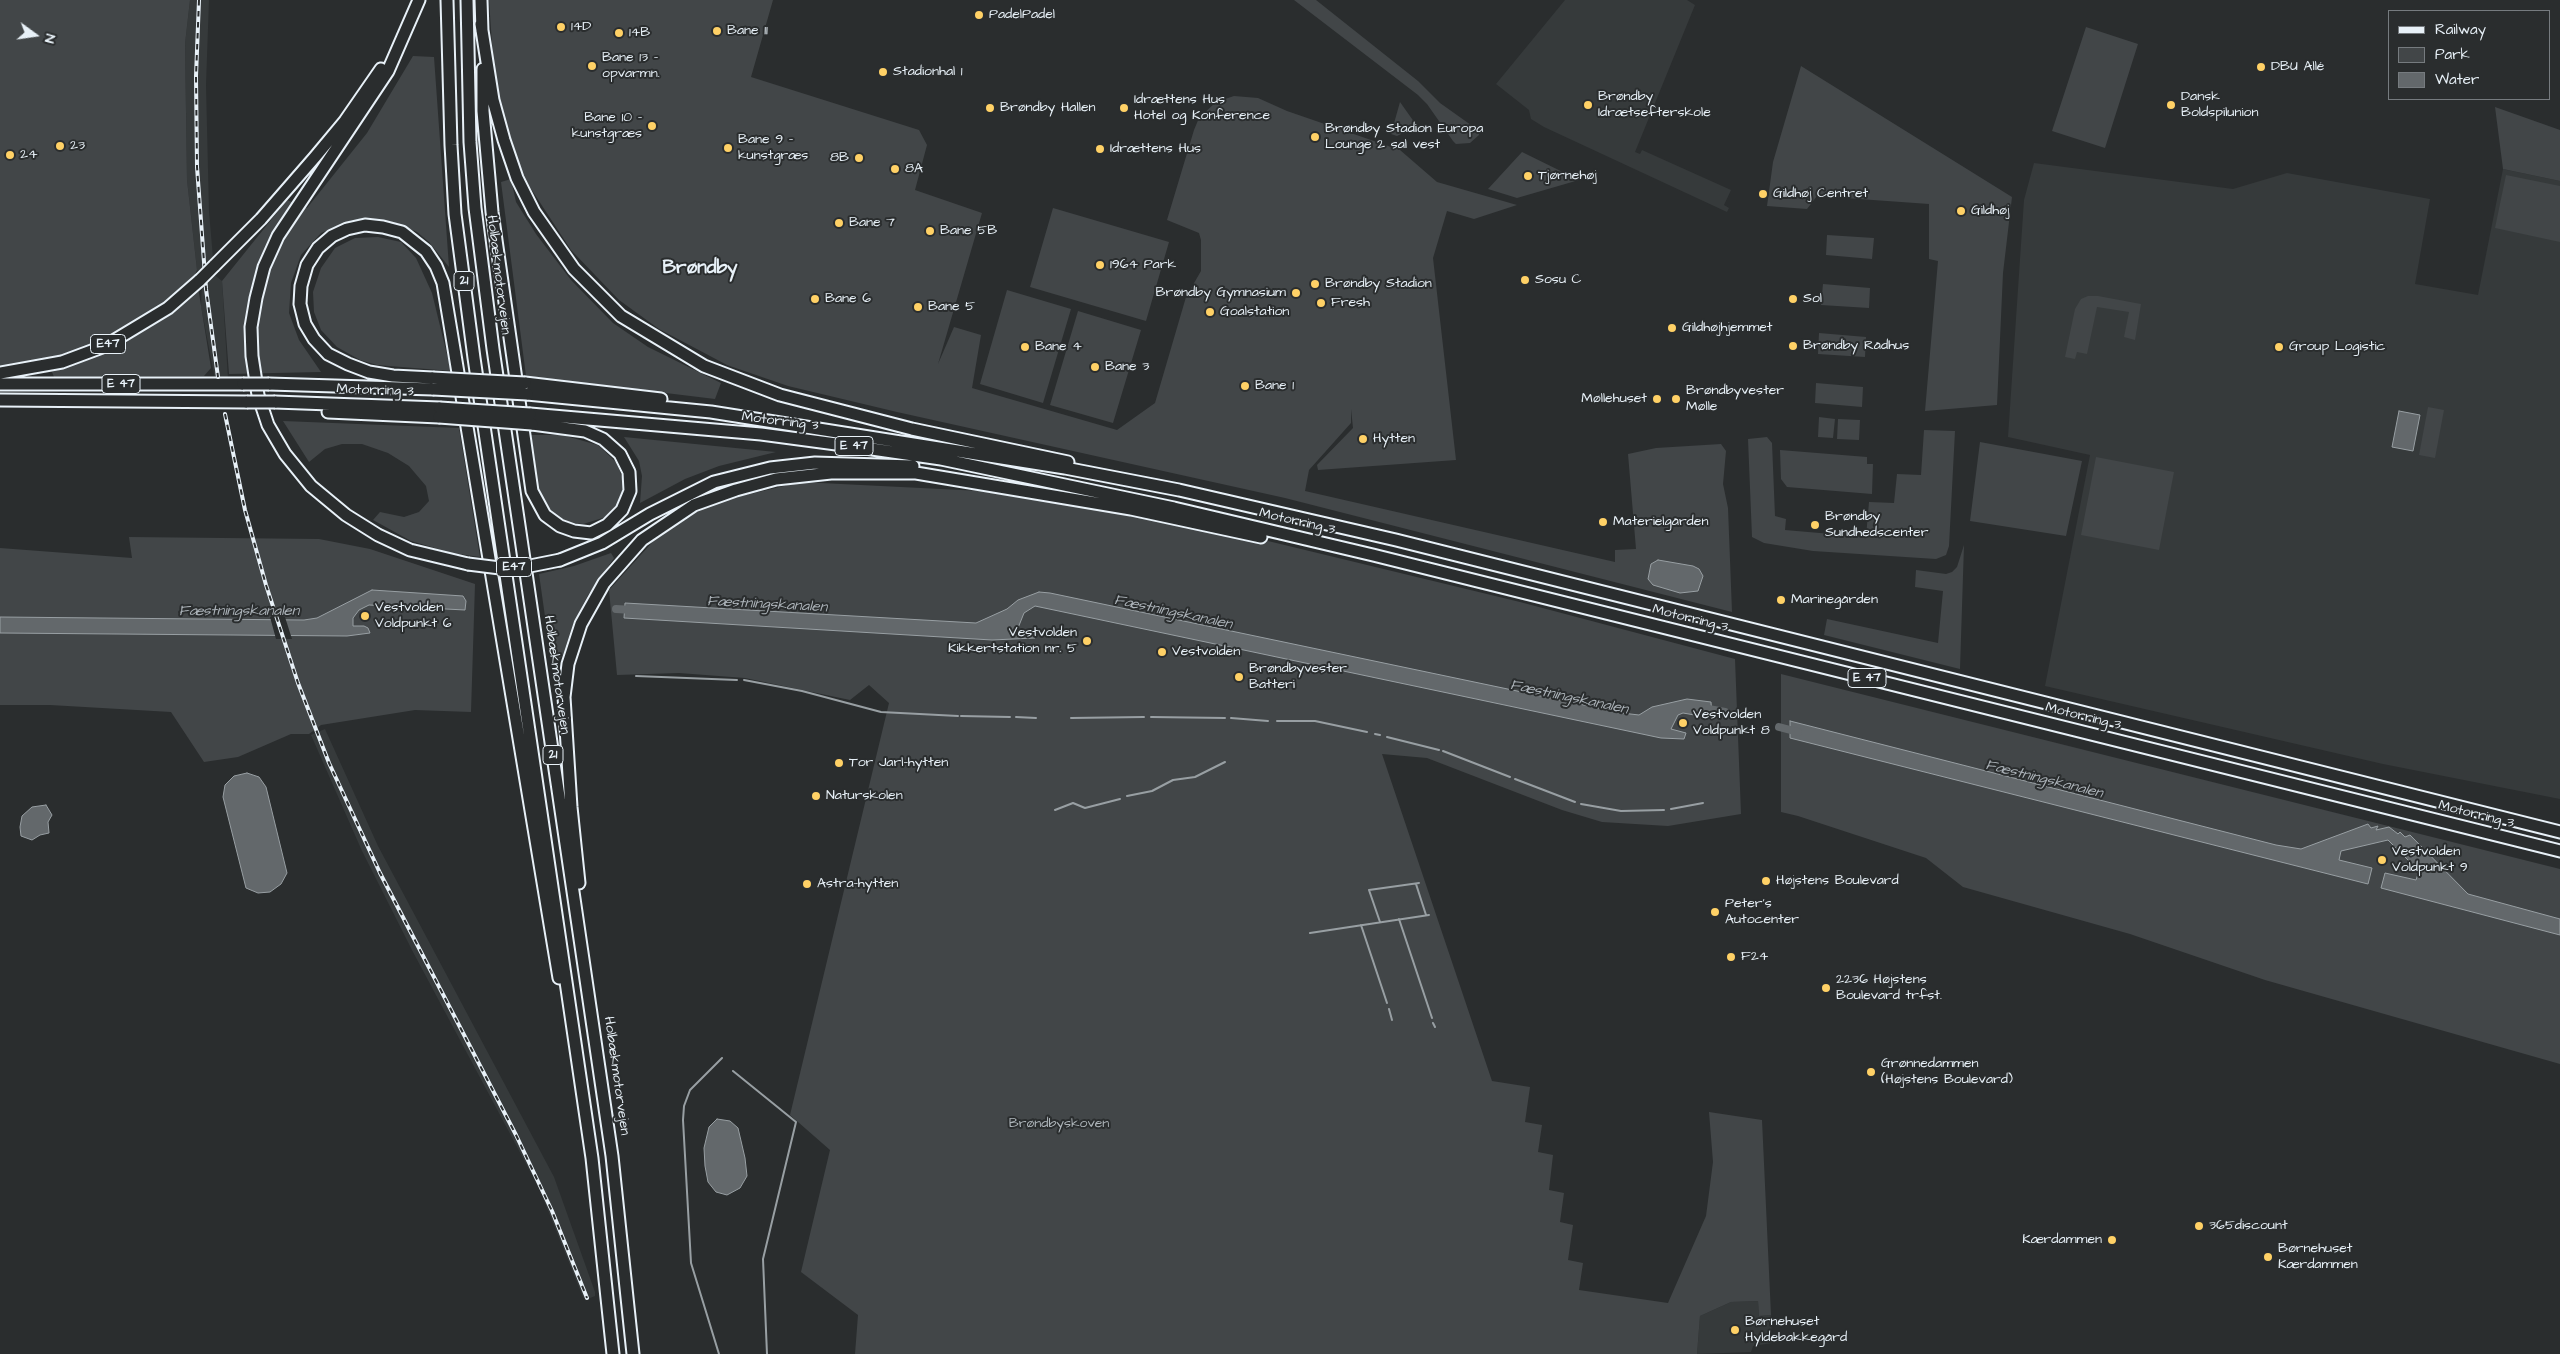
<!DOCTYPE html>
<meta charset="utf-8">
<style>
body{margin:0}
#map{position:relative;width:2560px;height:1354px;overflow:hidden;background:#2a2d2e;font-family:"Architects Daughter",sans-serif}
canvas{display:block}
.legend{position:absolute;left:2388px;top:10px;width:162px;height:90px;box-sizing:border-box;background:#2a2d2e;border:1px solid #767b7f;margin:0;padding:6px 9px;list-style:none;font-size:15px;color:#e8f1f8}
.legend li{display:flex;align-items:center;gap:10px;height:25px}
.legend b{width:25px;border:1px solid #767b7f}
.north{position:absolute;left:10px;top:10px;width:50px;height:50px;-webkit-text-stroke:4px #2a2d2e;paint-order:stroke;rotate:104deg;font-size:14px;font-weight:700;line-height:20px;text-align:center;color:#e8f1f8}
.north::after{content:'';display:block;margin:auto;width:18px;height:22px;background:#e8f1f8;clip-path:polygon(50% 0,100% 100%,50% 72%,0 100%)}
</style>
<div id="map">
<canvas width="2560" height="1354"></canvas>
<ul class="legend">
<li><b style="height:6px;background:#e8f1f8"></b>Railway</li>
<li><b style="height:14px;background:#424648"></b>Park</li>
<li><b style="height:14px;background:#63686b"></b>Water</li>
</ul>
<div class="north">N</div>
</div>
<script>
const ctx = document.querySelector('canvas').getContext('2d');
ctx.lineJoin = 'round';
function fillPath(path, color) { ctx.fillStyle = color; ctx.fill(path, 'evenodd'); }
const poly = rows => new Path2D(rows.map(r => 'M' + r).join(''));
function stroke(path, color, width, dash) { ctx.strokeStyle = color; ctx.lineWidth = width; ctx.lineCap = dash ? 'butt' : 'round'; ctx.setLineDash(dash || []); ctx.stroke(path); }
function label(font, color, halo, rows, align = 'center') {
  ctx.font = font + ' "Architects Daughter",sans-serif'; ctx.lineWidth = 4; ctx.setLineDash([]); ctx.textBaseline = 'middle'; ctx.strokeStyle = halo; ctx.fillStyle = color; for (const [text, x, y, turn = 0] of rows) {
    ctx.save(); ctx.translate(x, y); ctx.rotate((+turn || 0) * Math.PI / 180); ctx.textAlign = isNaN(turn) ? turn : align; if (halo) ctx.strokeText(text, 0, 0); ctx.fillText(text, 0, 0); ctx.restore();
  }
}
fillPath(poly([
 [190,0,209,0,206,85,209,211,213,258,212,264,201,273,197,270,187,180,185,44],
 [1565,0,1687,0,1695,5,1635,152,1640,154,1642,150,1731,190,1724,205,1729,208,1727,212,1544,127,1531,119,1529,110,1496,84],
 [2034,163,2233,189,2287,173,2430,199,2415,284,2478,295,2503,169,2560,181,2560,799,2383,764,2045,686,2090,455,2008,437,2024,200],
 [212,273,222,281,228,379,215,379,201,307,202,281],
 [325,729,378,846,554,1177,595,1292,595,1296,585,1300,583,1297,539,1188,413,952,362,851,311,735],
 [1758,1301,1759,1316,1771,1315,1772,1343,1753,1346,1751,1352,1697,1354,1700,1316,1731,1302]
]), '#363a3b');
fillPath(poly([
 [0,0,190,0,185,44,187,180,197,270,192,282,165,304,116,336,58,358,0,368],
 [489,0,773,0,751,77,919,130,927,145,915,190,982,213,938,364,954,327,981,335,972,388,1117,430,1155,403,1186,297,1201,271,1201,240,1199,233,1167,220,1194,130,1199,118,1216,102,1234,96,1258,98,1287,111,1400,150,1437,182,1517,205,1474,219,1447,211,1433,258,1456,460,1318,470,1317,465,1353,428,1351,409,1351,423,1309,470,1305,491,1615,562,1615,550,1636,549,1628,454,1656,448,1721,444,1726,451,1723,484,1728,508,1732,612,1285,498,897,412,788,386,727,365,659,329,619,300,571,250,522,175,503,119,494,73],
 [1294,0,1316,0,1418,81,1440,103,1478,130,1479,135,1470,143,1456,144,1453,141,1427,104,1418,95],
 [2086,27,2138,44,2105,148,2052,131],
 [413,56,434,57,449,267,429,242,417,232,399,224,377,219,352,220,321,233,301,255,291,283,289,313,299,340,321,372,229,374,222,281,287,200,307,208,367,133],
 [1801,66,2012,197,2003,273,1997,405,1925,411,1938,261,1929,259,1929,204,1817,196,1807,209,1767,206,1773,162],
 [1400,102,1417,126,1397,136,1391,134],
 [2495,107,2560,130,2560,181,2503,169],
 [1522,152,1579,180,1517,198,1488,189],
 [2506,175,2560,186,2560,242,2495,228],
 [511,179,516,202,536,234,571,280,613,323,648,347,721,383,715,399,526,376,501,182],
 [1053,208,1169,242,1146,321,1030,287],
 [1827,235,1874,238,1872,259,1826,255],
 [378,237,401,242,416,258,432,293,451,371,377,365,360,360,337,347,321,330,314,312,313,292,321,268,335,248,355,238],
 [1823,284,1870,288,1869,308,1821,305],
 [198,287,211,368,204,376,54,377,52,372,84,361,131,338,184,301],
 [1007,290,1071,309,1043,403,980,384],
 [2088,296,2098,296,2141,304,2135,340,2124,337,2129,312,2097,307,2087,354,2077,352,2075,359,2065,357,2075,309,2081,299],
 [1078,311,1141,330,1113,423,1050,405],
 [1819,333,1866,337,1865,357,1818,354],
 [1816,383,1863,387,1862,407,1815,403],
 [2428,407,2444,410,2435,458,2419,455],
 [1819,417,1835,419,1833,438,1818,437],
 [1838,419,1860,420,1859,440,1837,439],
 [283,421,459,428,480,557,452,553,411,541,373,520,380,512,404,517,419,512,429,501,426,486,409,466,388,453,362,444,342,444,325,449,309,462],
 [1924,430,1955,431,1949,546,1946,555,1936,559,1813,551,1764,543,1752,537,1748,439,1767,437,1772,443,1775,516,1786,519,1785,530,1866,537,1869,502,1894,503,1897,474,1921,475],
 [531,435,562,435,598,445,617,463,622,477,622,492,616,506,606,517,583,524,568,522,554,514,543,500,536,481],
 [624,437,776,452,719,466,685,479,640,503,642,476,639,461],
 [1980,442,2082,461,2066,536,1970,521],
 [1780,450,1867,457,1867,464,1873,464,1872,494,1787,487,1781,479],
 [2096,457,2174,472,2159,550,2081,535],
 [801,482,981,491,1235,533,1520,602,1735,659,1741,814,1668,826,1602,822,1562,810,1427,758,1382,754,1492,1081,1530,1087,1525,1122,1542,1125,1538,1152,1553,1155,1549,1190,1564,1193,1560,1222,1573,1225,1568,1260,1583,1263,1579,1290,1668,1303,1706,1216,1713,1162,1709,1112,1762,1120,1771,1315,1759,1316,1758,1301,1731,1302,1700,1316,1697,1354,855,1354,858,1315,801,1272,830,1150,790,1115,889,703,869,685,850,700,745,678,679,673,617,675,609,590,657,537,712,503],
 [129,537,319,539,370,549,475,584,471,712,415,710,321,725,309,734,291,734,238,757,204,762,171,712,50,705,0,705,0,548,132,558],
 [1964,545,1960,669,1824,635,1827,619,1938,643,1943,591,1915,587,1916,570,1946,574,1952,572,1957,567],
 [611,553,614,558,588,595,573,624,563,655,552,666,539,574,574,566],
 [1781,674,2560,869,2560,1064,2265,980,2130,934,1963,887,1926,858,1798,816,1781,812]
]), '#424648');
const water = poly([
 [2399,411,2420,415,2413,451,2392,447,2399,411],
 [1658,560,1693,566,1699,569,1703,576,1698,591,1680,593,1653,585,1648,579,1651,564,1658,560],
 [372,590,463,596,466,601,465,610,369,605,359,610,353,618,353,626,364,626,368,628,370,633,347,636,0,633,0,617,304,620,317,618,372,590],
 [1039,592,1050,593,1622,713,1639,715,1652,707,1687,699,1711,702,1712,718,1683,713,1678,715,1671,729,1686,733,1684,739,1661,738,1035,606,1024,613,1018,628,1019,632,1033,633,1035,638,992,640,624,618,625,603,976,623,1007,609,1018,600,1039,592],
 [1790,721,2276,845,2301,849,2368,824,2371,828,2378,826,2376,830,2389,827,2398,834,2400,832,2405,837,2410,835,2468,894,2560,919,2560,935,2381,888,2385,873,2416,880,2419,871,2388,840,2341,851,2339,860,2372,868,2368,884,1790,738,1790,721],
 [247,773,259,777,266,787,287,873,281,884,270,892,258,893,246,888,223,797,225,785,234,776,247,773],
 [46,805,52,815,48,822,49,833,40,835,32,840,21,836,20,827,22,816,32,807,46,805],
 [717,1119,730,1121,738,1128,745,1158,747,1176,740,1188,727,1195,716,1192,708,1182,705,1166,704,1148,709,1127,717,1119]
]);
fillPath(water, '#63686b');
stroke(water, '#989fa3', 1);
fillPath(poly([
 [270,617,285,617,292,639,276,639]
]), '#2a2d2e');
stroke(poly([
 [636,676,737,680],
 [744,680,802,691,881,712,958,716],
 [961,716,1010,717],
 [1016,717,1036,718],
 [1151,717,1225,718],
 [1071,718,1144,717],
 [1231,718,1268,721],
 [1277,721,1315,721,1367,732],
 [1375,734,1380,735],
 [1387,737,1439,750],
 [1443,751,1510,777],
 [1515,779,1575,802],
 [1127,796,1152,791,1173,780,1195,777,1225,762],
 [1581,804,1621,811,1664,810],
 [1671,809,1703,803],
 [1055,810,1073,803,1085,808,1120,799],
 [1416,884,1426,915],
 [1399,919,1432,1018],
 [1380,922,1369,890,1419,883],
 [1361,925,1387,1003],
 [1310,933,1429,915],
 [1389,1009,1392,1020],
 [1433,1023,1435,1027],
 [733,1071,796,1122,763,1259,767,1354],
 [719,1354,691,1263,683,1120,684,1106,690,1090,722,1058]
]), '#989fa3', 2);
stroke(poly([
 [616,609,633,610],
 [1703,708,1725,712],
 [1779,727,1798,732]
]), '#63686b', 8);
const highway = poly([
 [419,0,388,71,278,236,264,267,256,298,251,327,252,356,258,395,268,425,285,454,311,486,346,515,378,535,410,550,468,564],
 [447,0,451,145,455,214,474,358,592,1158,613,1354],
 [467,0,470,142,475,208,493,349,612,1156,633,1354],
 [481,0,482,31],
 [481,24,493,100,504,140,517,178,534,212,574,269,621,316,704,366,780,395,912,429,1068,462],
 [483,69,483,111,492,212,532,491,545,515,560,526,574,531,591,533,607,525,622,510,630,491,629,472,620,454,603,439,585,431,532,424],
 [214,266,261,219,315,157,345,121,381,69],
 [0,373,62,362,105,346,168,308,200,280],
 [433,378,393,376,369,372,348,364,328,354,314,339,305,324,300,304,301,286,307,265,318,248,332,236,347,229,365,225,383,227,402,232,426,251,436,266,443,283,559,978],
 [525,383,661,399],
 [0,384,243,384],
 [269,384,433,389],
 [527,394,711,412,1065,468,1179,490,1396,540,2560,832],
 [0,400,247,402],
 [275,402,440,408],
 [328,412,439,417],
 [530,414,761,434,851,446,941,459,1174,508,1373,555,2560,851],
 [560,560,602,543,650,514,714,482,770,468,815,463,913,466],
 [579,883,571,807,564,697,568,664,581,624,604,583,642,540,694,505,736,490,776,479,831,473,916,473,1131,509,1261,537]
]);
stroke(highway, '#e8f1f8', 15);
stroke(highway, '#2a2d2e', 11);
const rail = poly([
 [199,0,196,76,197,167,206,289,218,377],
 [225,414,245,510,266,585,298,683,329,763,380,873,516,1135,552,1211,587,1298]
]);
stroke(rail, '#e8f1f8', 4);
stroke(rail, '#2a2d2e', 2, [5.5]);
const highwayBridge = poly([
 [200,280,214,266],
 [433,378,525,383],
 [243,384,269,384],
 [433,389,527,394],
 [247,402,275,402],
 [440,408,530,414],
 [439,417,532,424],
 [468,564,500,568,530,566,560,560]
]);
stroke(highwayBridge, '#e8f1f8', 15, []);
stroke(highwayBridge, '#2a2d2e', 11);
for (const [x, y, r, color] of [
 [979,15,5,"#ffd166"],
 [561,27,5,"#ffd166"],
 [717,31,5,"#ffd166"],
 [619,33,5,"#ffd166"],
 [592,66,5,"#ffd166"],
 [2261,67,5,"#ffd166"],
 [883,72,5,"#ffd166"],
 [1588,105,5,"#ffd166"],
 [2171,105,5,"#ffd166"],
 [990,108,5,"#ffd166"],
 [1124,108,5,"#ffd166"],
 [652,126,5,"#ffd166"],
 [1315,137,5,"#ffd166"],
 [60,146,5,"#ffd166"],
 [728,148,5,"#ffd166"],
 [1100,149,5,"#ffd166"],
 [10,155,5,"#ffd166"],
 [859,158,5,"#ffd166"],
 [895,169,5,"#ffd166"],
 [1528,176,5,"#ffd166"],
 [1763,194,5,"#ffd166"],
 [1961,211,5,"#ffd166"],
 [839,223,5,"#ffd166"],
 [930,231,5,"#ffd166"],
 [1100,265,5,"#ffd166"],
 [1525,280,5,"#ffd166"],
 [1315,284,5,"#ffd166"],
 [1296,293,5,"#ffd166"],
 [815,299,5,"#ffd166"],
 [1793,299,5,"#ffd166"],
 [1321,303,5,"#ffd166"],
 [918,307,5,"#ffd166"],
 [1210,312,5,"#ffd166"],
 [1672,328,5,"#ffd166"],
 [1793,346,5,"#ffd166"],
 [1025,347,5,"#ffd166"],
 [2279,347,5,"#ffd166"],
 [1095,367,5,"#ffd166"],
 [1245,386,5,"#ffd166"],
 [1657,399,5,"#ffd166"],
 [1676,399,5,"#ffd166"],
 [1363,439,5,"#ffd166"],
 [1603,522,5,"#ffd166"],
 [1815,525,5,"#ffd166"],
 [1781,600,5,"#ffd166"],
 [365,616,5,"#ffd166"],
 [1087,641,5,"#ffd166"],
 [1162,652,5,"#ffd166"],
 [1239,677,5,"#ffd166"],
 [1683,723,5,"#ffd166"],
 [839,763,5,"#ffd166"],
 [816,796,5,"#ffd166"],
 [2382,860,5,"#ffd166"],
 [1766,881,5,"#ffd166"],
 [807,884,5,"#ffd166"],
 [1715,912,5,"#ffd166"],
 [1731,957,5,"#ffd166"],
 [1826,988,5,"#ffd166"],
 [1871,1072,5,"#ffd166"],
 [2199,1226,5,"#ffd166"],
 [2112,1240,5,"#ffd166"],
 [2268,1257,5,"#ffd166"],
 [1735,1330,5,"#ffd166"]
]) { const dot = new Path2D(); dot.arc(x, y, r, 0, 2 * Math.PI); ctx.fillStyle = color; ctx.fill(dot); stroke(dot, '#2a2d2e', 2); }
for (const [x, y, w] of [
 [464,281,20],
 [108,344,35],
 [121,384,38],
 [854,446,38],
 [514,567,35],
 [1867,678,38],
 [553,755,20]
]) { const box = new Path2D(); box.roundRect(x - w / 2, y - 9.5, w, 19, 4); ctx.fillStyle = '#2a2d2e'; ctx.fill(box); stroke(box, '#e8f1f8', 1); }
label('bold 12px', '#e8f1f8', null, [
 ["21",464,281],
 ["E47",108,344],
 ["E 47",121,384],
 ["E 47",854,446],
 ["E47",514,567],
 ["E 47",1867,678],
 ["21",553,755]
]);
label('14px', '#e8f1f8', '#2a2d2e', [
 ["PadelPadel",989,15],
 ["14D",571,27],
 ["Bane 11",727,31],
 ["14B",629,33],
 ["Bane 13 -",602,58],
 ["opvarmn.",602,74],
 ["DBU Allé",2271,67],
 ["Stadionhal 1",893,72],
 ["Brøndby",1598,97],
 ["Idrætsefterskole",1598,113],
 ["Dansk",2181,97],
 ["Boldspilunion",2181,113],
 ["Idrættens Hus",1134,100],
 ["Hotel og Konference",1134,116],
 ["Brøndby Hallen",1000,108],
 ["Bane 10 -",642,118,"right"],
 ["kunstgræs",642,134,"right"],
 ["Brøndby Stadion Europa",1325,129],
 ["Lounge 2 sal vest",1325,145],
 ["Bane 9 -",738,140],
 ["kunstgræs",738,156],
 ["23",70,146],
 ["Idrættens Hus",1110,149],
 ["24",20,155],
 ["8B",849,158,"right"],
 ["8A",905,169],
 ["Tjørnehøj",1538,176],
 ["Gildhøj Centret",1773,194],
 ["Gildhøj",1971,211],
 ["Bane 7",849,223],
 ["Bane 5B",940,231],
 ["1964 Park",1110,265],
 ["Sosu C",1535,280],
 ["Brøndby Stadion",1325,284],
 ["Brøndby Gymnasium",1286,293,"right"],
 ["Bane 6",825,299],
 ["Sol",1803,299],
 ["Fresh",1331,303],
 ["Bane 5",928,307],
 ["Goalstation",1220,312],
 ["Gildhøjhjemmet",1682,328],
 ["Brøndby Rådhus",1803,346],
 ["Bane 4",1035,347],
 ["Group Logistic",2289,347],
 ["Bane 3",1105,367],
 ["Bane 1",1255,386],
 ["Brøndbyvester",1686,391],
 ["Mølle",1686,407],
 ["Møllehuset",1647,399,"right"],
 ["Hytten",1373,439],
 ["Brøndby",1825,517],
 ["Sundhedscenter",1825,533],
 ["Materielgården",1613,522],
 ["Marinegården",1791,600],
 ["Vestvolden",375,608],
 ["Voldpunkt 6",375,624],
 ["Vestvolden",1077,633,"right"],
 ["Kikkertstation nr. 5",1077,649,"right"],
 ["Vestvolden",1172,652],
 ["Brøndbyvester",1249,669],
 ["Batteri",1249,685],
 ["Vestvolden",1693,715],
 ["Voldpunkt 8",1693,731],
 ["Tor Jarl-hytten",849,763],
 ["Naturskolen",826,796],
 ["Vestvolden",2392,852],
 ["Voldpunkt 9",2392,868],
 ["Højstens Boulevard",1776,881],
 ["Astra-hytten",817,884],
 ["Peter's",1725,904],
 ["Autocenter",1725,920],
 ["F24",1741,957],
 ["2236 Højstens",1836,980],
 ["Boulevard trfst.",1836,996],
 ["Grønnedammen",1881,1064],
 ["(Højstens Boulevard)",1881,1080],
 ["365discount",2209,1226],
 ["Kærdammen",2102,1240,"right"],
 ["Børnehuset",2278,1249],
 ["Kærdammen",2278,1265],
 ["Børnehuset",1745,1322],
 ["Hyldebakkegård",1745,1338]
], 'left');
label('14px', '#e8f1f8', '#2a2d2e', [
 ["Holbækmotorvejen",498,275,83],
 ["Motorring 3",375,391,2],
 ["Motorring 3",780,422,7],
 ["Motorring 3",1297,522,13],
 ["Motorring 3",1690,619,14],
 ["Holbækmotorvejen",556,675,82],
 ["Motorring 3",2083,717,14],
 ["Motorring 3",2476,815,14],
 ["Holbækmotorvejen",616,1076,82]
]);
label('14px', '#aeb5ba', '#2a2d2e', [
 ["Brøndbyskoven",1059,1124]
]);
label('italic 15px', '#acb3b9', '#2a2d2e', [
 ["Fæstningskanalen",767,605,3],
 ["Fæstningskanalen",239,612],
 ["Fæstningskanalen",1173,613,12],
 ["Fæstningskanalen",1569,698,12],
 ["Fæstningskanalen",2044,780,14]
]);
label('bold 19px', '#e8f1f8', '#2a2d2e', [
 ["Brøndby",700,269]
]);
</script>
